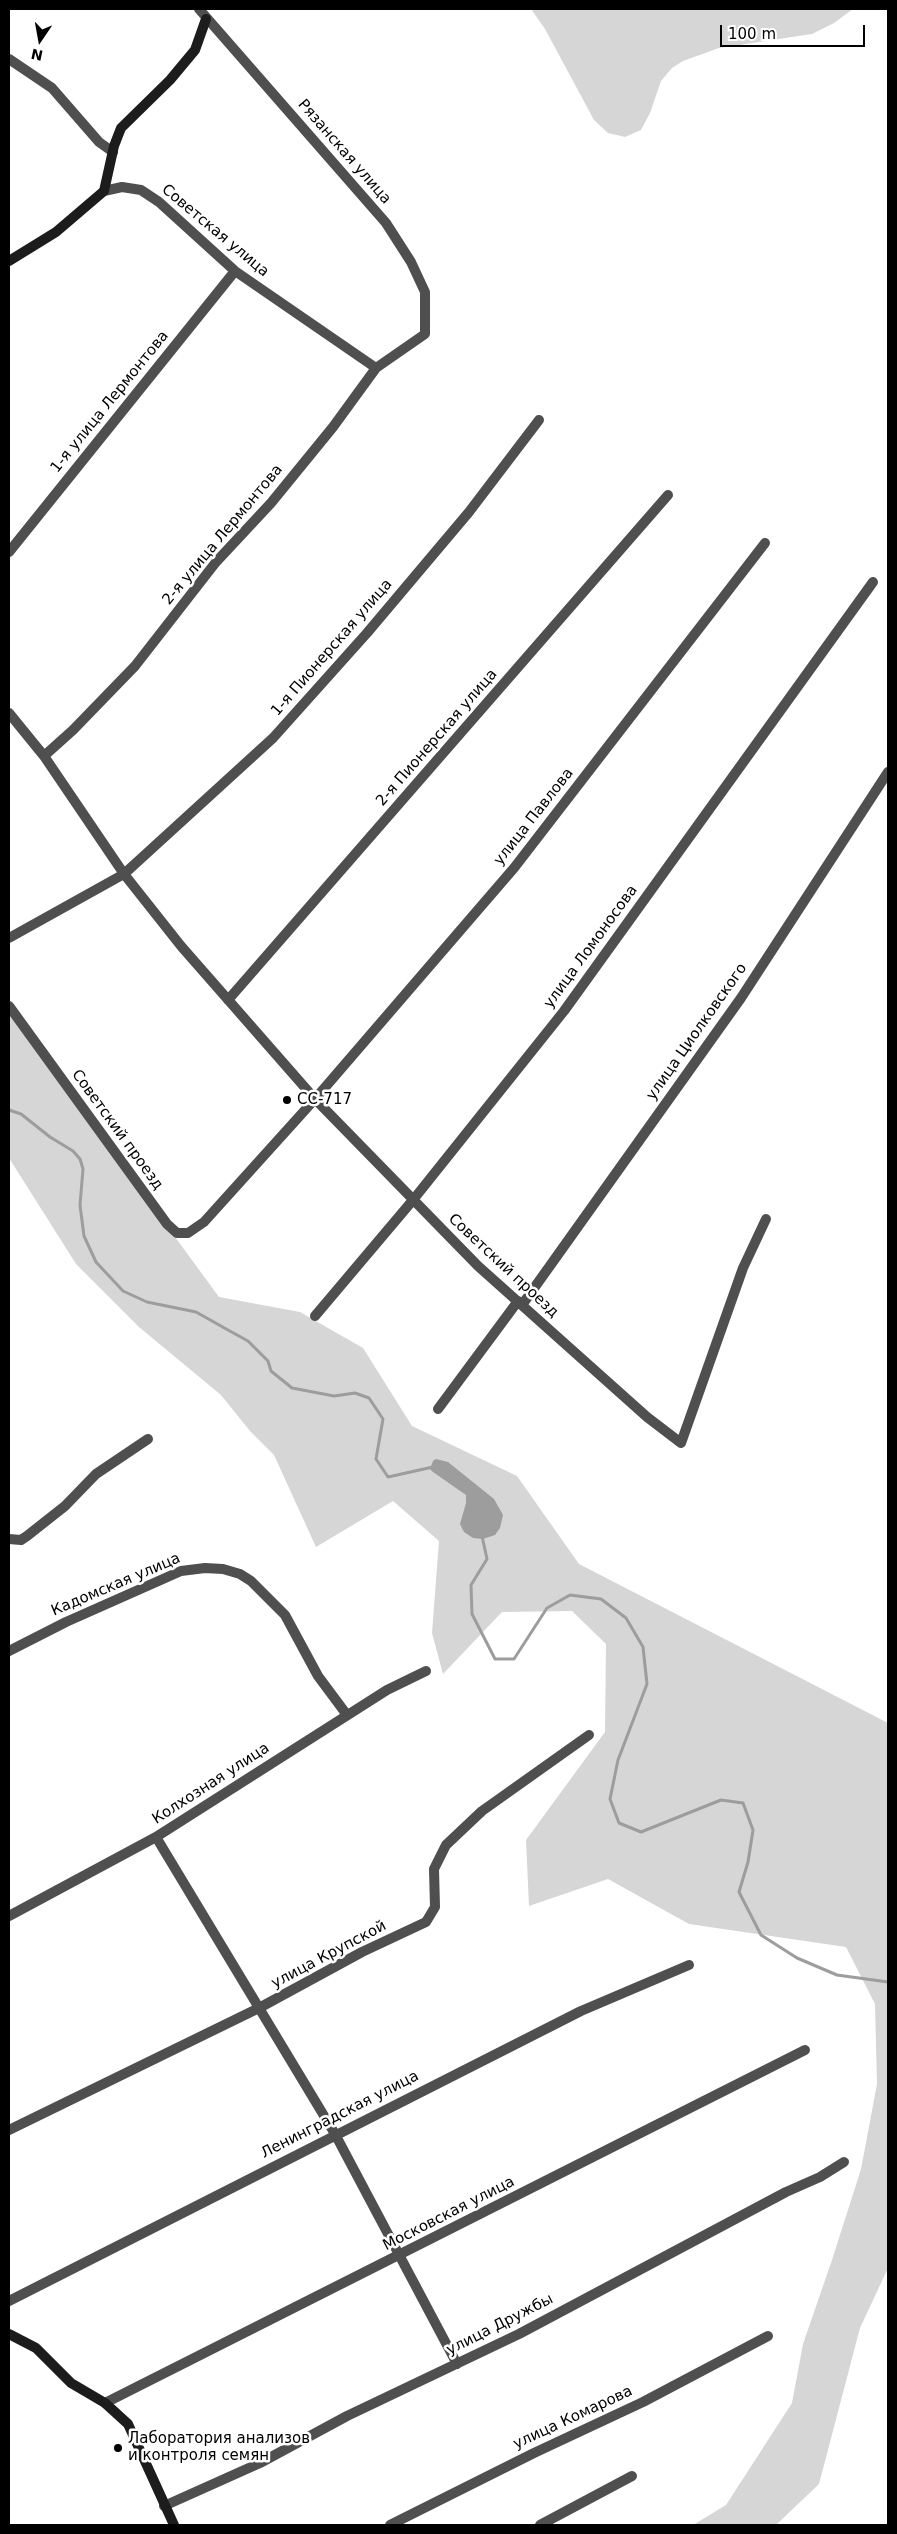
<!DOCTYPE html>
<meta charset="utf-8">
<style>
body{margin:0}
#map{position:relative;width:897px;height:2534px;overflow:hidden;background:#fff;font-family:"DejaVu Sans",sans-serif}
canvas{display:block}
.frame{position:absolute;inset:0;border:10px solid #000;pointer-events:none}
.north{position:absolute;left:15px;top:15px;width:50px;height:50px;-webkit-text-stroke:4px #fff;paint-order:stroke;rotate:192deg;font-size:14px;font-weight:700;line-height:20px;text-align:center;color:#000}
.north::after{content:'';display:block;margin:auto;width:18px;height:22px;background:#000;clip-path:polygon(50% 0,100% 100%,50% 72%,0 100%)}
.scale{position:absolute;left:720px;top:25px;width:145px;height:22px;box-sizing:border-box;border:2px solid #000;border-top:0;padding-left:6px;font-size:15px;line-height:18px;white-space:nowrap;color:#000;-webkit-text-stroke:4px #fff;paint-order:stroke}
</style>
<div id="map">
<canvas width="897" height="2534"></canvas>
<div class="frame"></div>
<div class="north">N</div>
<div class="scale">100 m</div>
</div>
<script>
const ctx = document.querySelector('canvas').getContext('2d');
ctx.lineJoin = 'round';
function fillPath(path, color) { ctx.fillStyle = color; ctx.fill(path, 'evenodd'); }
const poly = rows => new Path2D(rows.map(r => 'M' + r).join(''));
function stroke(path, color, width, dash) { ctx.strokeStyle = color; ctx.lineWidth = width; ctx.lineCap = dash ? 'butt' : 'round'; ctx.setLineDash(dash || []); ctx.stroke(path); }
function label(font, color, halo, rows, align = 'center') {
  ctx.font = font + ' "DejaVu Sans",sans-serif'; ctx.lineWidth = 5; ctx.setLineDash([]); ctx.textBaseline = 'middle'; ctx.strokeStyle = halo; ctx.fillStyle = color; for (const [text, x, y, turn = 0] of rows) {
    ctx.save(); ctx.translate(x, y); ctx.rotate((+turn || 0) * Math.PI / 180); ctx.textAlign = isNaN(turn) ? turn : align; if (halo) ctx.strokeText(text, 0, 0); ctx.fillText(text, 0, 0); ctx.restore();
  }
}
fillPath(poly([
 [531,9,853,9,834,23,812,34,719,48,683,61,672,68,661,81,650,113,641,130,625,137,608,133,594,120,545,29],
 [9,1010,219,1297,300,1312,363,1348,412,1426,517,1476,579,1564,888,1723,888,2268,860,2328,819,2484,776,2525,693,2525,726,2505,792,2403,803,2344,832,2260,861,2169,877,2084,875,2004,846,1947,689,1924,608,1879,529,1906,526,1840,605,1732,606,1644,572,1611,502,1612,443,1674,432,1633,439,1541,393,1501,316,1547,274,1455,250,1431,221,1395,139,1327,76,1264,9,1158]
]), '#d6d6d6');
fillPath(poly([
 [436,1459,448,1462,494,1499,503,1515,500,1528,495,1535,483,1539,473,1538,464,1532,460,1524,466,1503,466,1495,433,1472,430,1469,433,1461]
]), '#9d9d9d');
stroke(poly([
 [9,1110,21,1114,50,1137,73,1151,80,1159,83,1169,80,1205,84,1236,96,1262,123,1291,147,1302,196,1312,228,1330,248,1341,268,1361,271,1371,292,1388,334,1396,355,1393,369,1398,383,1419,376,1459,388,1477,433,1467],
 [482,1536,487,1559,471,1585,472,1614,495,1659,514,1659,547,1608,570,1595,601,1599,626,1618,643,1647,647,1684,618,1760,610,1799,619,1823,641,1832,721,1800,743,1803,753,1830,748,1862,739,1892,761,1935,797,1958,837,1975,888,1982]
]), '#9d9d9d', 3);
stroke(poly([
 [9,59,52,88,99,142,113,152],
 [104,191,122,187,141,190,159,202,235,271,376,368],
 [9,552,235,271],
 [9,713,44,756,124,874,181,946,315,1099,478,1266,647,1417,681,1443,743,1268,766,1219],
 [44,756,73,730,135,666,216,562,271,503,333,427,376,368,425,334,425,292,411,262,386,223,199,9],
 [9,938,124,874,273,738,367,633,469,512,539,420],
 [228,1000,668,495],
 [9,1006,167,1224,177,1233,188,1233,204,1222,315,1099,514,868,765,543],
 [522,1305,741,998,888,772],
 [315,1316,413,1200,564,1011,873,582],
 [438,1409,518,1301],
 [9,1539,21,1540,27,1536,65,1506,96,1474,148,1439],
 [9,1651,66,1622,181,1571,205,1568,223,1569,240,1574,251,1581,285,1615,318,1676,347,1715],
 [156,1837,335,2134,457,2364],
 [9,1916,156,1837,387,1690,426,1671],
 [9,2130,259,2008,362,1952,426,1922,435,1907,434,1869,446,1845,482,1811,589,1735],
 [9,2301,581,2011,689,1965],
 [105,2403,805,2050],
 [164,2506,260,2463,347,2416,519,2334,786,2192,820,2177,844,2162],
 [390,2525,534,2453,643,2402,768,2336],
 [540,2525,632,2476]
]), '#4f4f4f', 10);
stroke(poly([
 [9,261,56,232,104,191,114,146,121,128,170,80,195,50,206,19],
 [9,2334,36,2348,71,2383,105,2403,128,2424,174,2525]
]), '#1c1c1c', 10);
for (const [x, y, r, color] of [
 [287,1100,5,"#000"],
 [118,2448,5,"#000"]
]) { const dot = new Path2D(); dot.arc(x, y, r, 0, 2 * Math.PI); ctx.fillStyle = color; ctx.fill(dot); stroke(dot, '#fff', 2); }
label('15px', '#000', '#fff', [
 ["Рязанская улица",344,152,49],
 ["Советская улица",215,231,40],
 ["1-я улица Лермонтова",110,402,-51],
 ["2-я улица Лермонтова",223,535,-50],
 ["1-я Пионерская улица",332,648,-49],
 ["2-я Пионерская улица",437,738,-49],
 ["улица Павлова",534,817,-52],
 ["улица Ломоносова",591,947,-54],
 ["улица Циолковского",697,1032,-55],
 ["Советский проезд",117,1130,54],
 ["Советский проезд",503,1266,43],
 ["Кадомская улица",116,1585,-23],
 ["Колхозная улица",211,1784,-33],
 ["улица Крупской",329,1955,-28],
 ["Ленинградская улица",340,2115,-27],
 ["Московская улица",449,2214,-27],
 ["улица Дружбы",500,2325,-27],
 ["улица Комарова",573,2418,-25]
]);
label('15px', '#000', '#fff', [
 ["СС-717",297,1100],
 ["Лаборатория анализов",128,2439],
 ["и контроля семян",128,2456]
], 'left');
</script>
